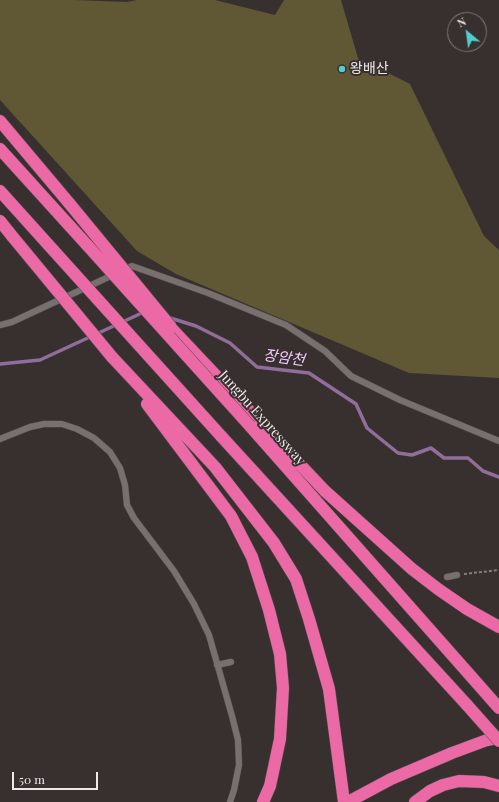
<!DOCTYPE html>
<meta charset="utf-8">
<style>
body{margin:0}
#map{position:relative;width:499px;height:802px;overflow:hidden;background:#37302f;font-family:"Playfair Display",serif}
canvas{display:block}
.north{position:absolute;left:447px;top:12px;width:40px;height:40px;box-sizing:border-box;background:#37302f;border:1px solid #807a79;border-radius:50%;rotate:331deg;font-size:11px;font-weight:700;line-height:16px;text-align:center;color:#eee9e9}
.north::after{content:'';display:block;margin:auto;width:14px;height:18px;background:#52cdce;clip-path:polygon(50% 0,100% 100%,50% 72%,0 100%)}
.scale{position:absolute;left:12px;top:772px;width:86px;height:18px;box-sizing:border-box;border:2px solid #eee9e9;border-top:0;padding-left:5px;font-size:12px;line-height:14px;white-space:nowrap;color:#eee9e9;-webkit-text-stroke:3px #37302f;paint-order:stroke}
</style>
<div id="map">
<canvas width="499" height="802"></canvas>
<div class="north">N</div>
<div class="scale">50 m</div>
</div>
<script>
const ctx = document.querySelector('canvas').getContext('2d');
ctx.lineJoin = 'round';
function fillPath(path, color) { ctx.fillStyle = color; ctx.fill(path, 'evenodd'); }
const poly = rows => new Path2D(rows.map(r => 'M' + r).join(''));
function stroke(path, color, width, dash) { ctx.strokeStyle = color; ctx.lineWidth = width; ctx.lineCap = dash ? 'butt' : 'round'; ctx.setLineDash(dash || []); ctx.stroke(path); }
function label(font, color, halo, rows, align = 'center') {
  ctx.font = font + ' "Playfair Display","Noto Sans KR",serif'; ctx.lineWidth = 4; ctx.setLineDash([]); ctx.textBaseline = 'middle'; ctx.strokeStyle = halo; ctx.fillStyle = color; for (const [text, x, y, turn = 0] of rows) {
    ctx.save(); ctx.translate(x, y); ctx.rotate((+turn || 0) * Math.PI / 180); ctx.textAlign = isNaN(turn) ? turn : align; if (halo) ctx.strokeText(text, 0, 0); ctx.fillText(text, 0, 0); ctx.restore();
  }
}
fillPath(poly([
 [0,0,74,0,127,2,137,0,215,0,275,15,284,0,341,0,358,58,410,84,484,236,499,250,499,378,409,373,176,274,137,251,0,100]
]), '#605734');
stroke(poly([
 [167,317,196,326,230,343,257,367,309,373,356,404,367,428,398,453,412,455,431,448,444,458,468,458,483,471,499,477],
 [0,364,40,360,144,312]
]), '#916e99', 3.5);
const lane = poly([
 [124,270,132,266,208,293,286,325,325,351,351,376,400,400,499,441],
 [0,325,12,322,115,274],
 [0,439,30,427,44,424,62,424,77,429,94,438,110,452,120,468,125,485,127,505,134,518,174,571,194,604,209,635,232,716,238,740,239,765,234,790,230,802],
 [447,577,457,575],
 [217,665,231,662]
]);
const highway = poly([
 [0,121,69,203],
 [0,149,87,245],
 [0,191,54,251],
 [0,221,12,236],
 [173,330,325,491,412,569,438,589,467,609,499,627],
 [112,357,215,467,274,543,296,579,309,619,329,689,344,802],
 [147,404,231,516,252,557,269,610,280,654,283,688,280,739,270,786,263,802],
 [250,426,499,708],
 [221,436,467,705],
 [348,802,391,779,452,753,487,740,499,738],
 [415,802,430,791,443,785,459,781,484,782,499,786]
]);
stroke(lane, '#544e4e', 7);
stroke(highway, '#544e4e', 13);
stroke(poly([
 [464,574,499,570]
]), '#847e7d', 2, [3, 2]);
stroke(lane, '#78706f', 6);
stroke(highway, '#eb69a5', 12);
const highwayBridge = poly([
 [69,203,171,327],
 [12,236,112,357],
 [87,245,250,426],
 [54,251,221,436],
 [467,705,499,741]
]);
stroke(highwayBridge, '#544e4e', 13, []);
stroke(highwayBridge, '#eb69a5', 12);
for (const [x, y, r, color] of [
 [342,69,4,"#52cdce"]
]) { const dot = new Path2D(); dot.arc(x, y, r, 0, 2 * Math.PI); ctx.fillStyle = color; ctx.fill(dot); stroke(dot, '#37302f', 1.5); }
label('14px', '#eee9e9', '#37302f', [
 ["왕배산",350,69]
], 'left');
label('14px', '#eee9e9', '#37302f', [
 ["Jungbu Expressway",262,418,48]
]);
label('italic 15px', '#f2c8fc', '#37302f', [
 ["장암천",284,358,8]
]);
</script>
